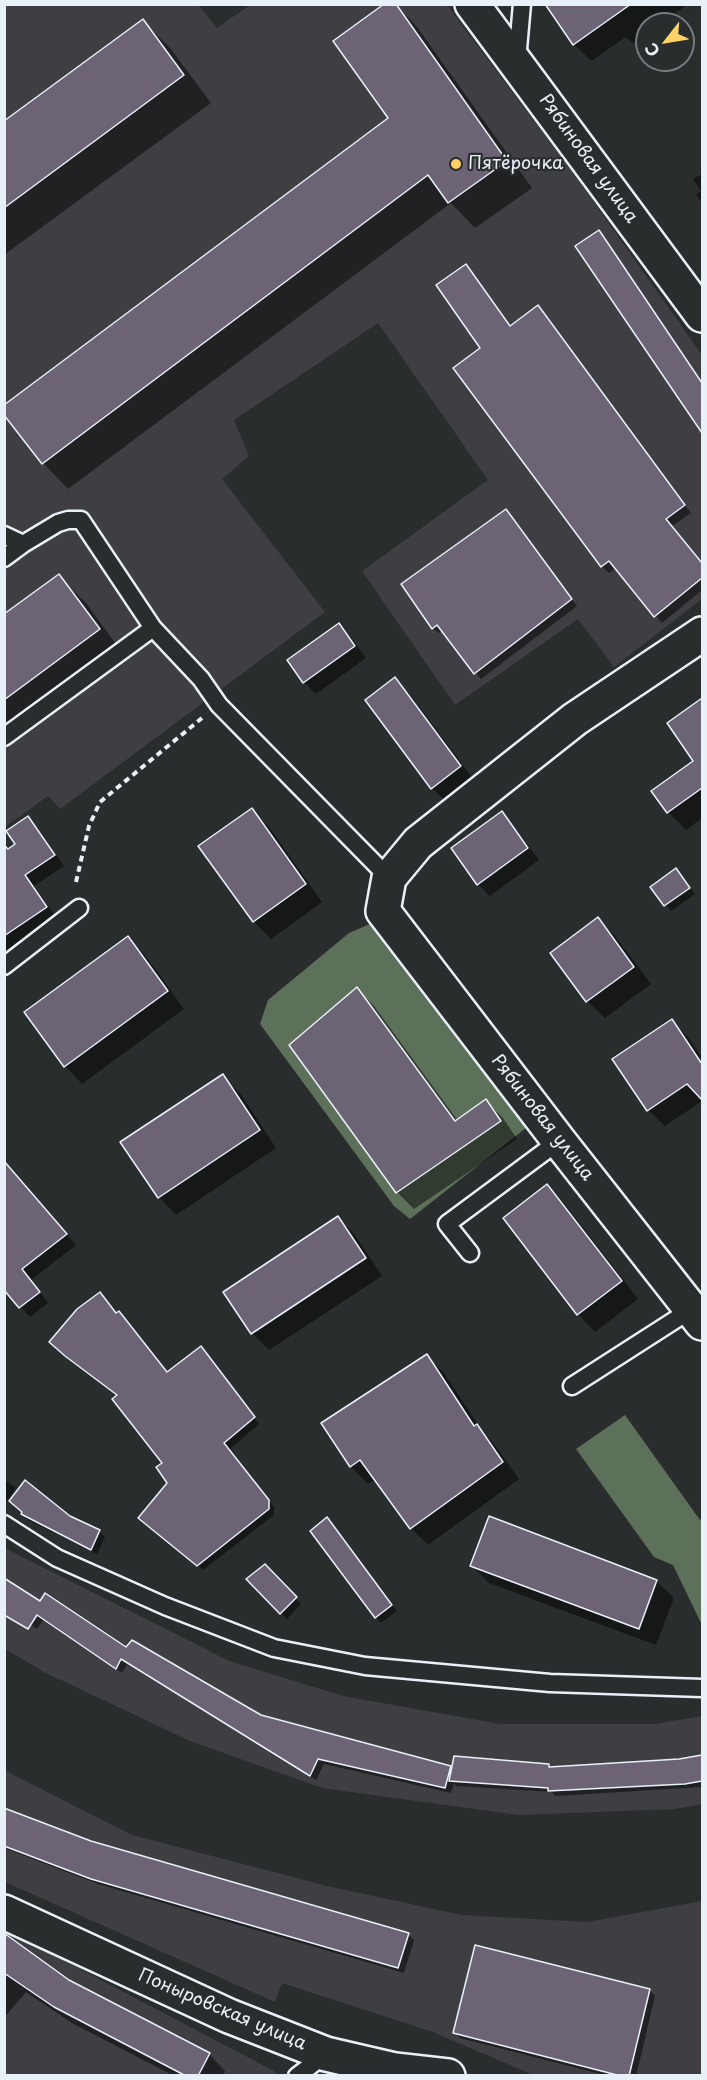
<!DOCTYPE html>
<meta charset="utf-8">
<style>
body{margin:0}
#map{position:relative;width:707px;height:2080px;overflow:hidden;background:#2a2d2e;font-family:"Playpen Sans",sans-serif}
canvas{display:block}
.frame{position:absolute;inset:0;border:6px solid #e8f1f8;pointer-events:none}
.north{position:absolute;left:635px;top:12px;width:60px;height:60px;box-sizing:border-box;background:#2a2d2e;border:2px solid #767b7f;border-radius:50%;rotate:239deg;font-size:16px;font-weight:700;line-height:24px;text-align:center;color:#e8f1f8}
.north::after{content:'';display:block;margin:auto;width:21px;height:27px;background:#ffd166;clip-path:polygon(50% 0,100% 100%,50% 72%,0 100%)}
</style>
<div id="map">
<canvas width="707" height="2080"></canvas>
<div class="frame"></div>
<div class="north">С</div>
</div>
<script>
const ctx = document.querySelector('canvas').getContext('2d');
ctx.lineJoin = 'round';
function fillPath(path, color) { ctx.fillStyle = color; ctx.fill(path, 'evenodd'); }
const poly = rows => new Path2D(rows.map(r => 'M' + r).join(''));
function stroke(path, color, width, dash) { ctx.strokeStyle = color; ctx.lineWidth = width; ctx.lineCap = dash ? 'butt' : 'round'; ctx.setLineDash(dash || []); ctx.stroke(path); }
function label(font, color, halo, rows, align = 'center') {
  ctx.font = font + ' "Playpen Sans",sans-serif'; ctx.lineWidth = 4.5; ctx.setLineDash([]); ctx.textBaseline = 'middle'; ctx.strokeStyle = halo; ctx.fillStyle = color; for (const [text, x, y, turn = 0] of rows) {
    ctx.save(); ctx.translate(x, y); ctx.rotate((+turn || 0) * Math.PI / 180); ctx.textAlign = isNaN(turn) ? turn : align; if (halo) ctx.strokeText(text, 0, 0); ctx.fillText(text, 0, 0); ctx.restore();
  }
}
fillPath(poly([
 [6,4,199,5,217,28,250,5,447,5,579,181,702,355,702,599,614,667,578,619,455,705,362,571,488,480,378,323,234,420,249,456,222,479,325,612,60,809,48,796,5,827,5,6],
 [5,1548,229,1661,343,1696,500,1724,654,1724,702,1716,702,1804,675,1809,518,1815,322,1788,190,1741,44,1672,5,1649],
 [4,1770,132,1835,327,1886,462,1915,588,1922,702,1901,702,2075,533,2075,433,2032,282,1983,275,2002,5,1882],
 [4,1929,274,2071,278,2075,5,2075]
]), '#3e3e43');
fillPath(poly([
 [370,924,519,1113,526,1128,410,1219,394,1206,260,1024,268,1000,349,933],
 [625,1415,700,1520,702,1518,702,1623,701,1623,673,1565,654,1557,576,1449]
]), '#5d705a');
fillPath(poly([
 [395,4,417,27,532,188,475,228,451,203,68,489,43,463,390,118],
 [547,4,688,4,660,24,647,24,647,33,633,43,626,37,591,61,574,44],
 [143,21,170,48,211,103,4,255,4,123],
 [702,174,702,203,696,194,701,191,693,179],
 [599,232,702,382,702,431,578,246],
 [466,266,511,327,544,314,691,513,672,526,702,564,702,590,662,623,616,568,609,573,602,567,455,368,482,348],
 [511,517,577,606,481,679,443,630,439,633,433,628],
 [58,576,86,603,126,658,4,748,4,615],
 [339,625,351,637,366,658,316,694,304,682,289,661],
 [395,679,412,697,477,784,449,805,432,788],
 [702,700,702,818,686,830,668,812,653,791,695,761,669,724],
 [252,810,269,827,322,902,271,939,254,922,200,847],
 [502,813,513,825,539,860,490,896,478,884],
 [28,818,38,828,64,866,34,886,56,917,4,953,4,853,17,845],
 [676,870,695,894,671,911,652,887],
 [598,919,615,936,651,984,605,1018,587,1001,552,953],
 [128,938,145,955,184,1009,82,1084,65,1066,26,1013],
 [357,989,374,1006,458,1121,486,1101,503,1118,517,1139,414,1209,397,1192],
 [672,1021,688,1037,702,1058,702,1101,665,1126,648,1110],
 [222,1076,240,1093,276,1148,176,1215,159,1197],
 [4,1161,76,1245,31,1280,48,1303,30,1317,4,1289],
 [547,1186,564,1203,638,1299,595,1332,578,1314,505,1218],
 [338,1217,355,1235,382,1276,269,1350,252,1333],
 [117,1315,125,1319,168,1373,206,1354,259,1424,229,1450,274,1507,274,1515,203,1570,146,1523,169,1483,164,1463,119,1396,72,1362,56,1348],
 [426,1356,444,1373,482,1431,494,1444,519,1479,428,1545,411,1528,376,1479,368,1484,351,1467,323,1424],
 [4,1479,16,1488,4,1505],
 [23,1514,69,1518,99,1531,105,1537,97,1554,28,1520],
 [332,1525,397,1611,381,1623,376,1617],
 [265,1566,301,1604,287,1619,248,1579],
 [472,1566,656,1581,674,1598,656,1645,489,1583],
 [40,1603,127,1649,261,1717,451,1767,453,1769,548,1765,552,1768,680,1760,702,1756,702,1787,555,1796,552,1792,456,1786,454,1783,451,1793,324,1764,316,1780,127,1664,122,1673,43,1620,37,1629,4,1609],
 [4,1810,91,1843,408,1934,414,1940,404,1973,98,1884,4,1848],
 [4,1935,68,1981,209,2054,225,2071,223,2076,174,2076,72,2023,26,1992,4,2018],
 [476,1947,650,1990,655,1996,636,2076,608,2076,460,2038,455,2033]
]), '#0007');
const building = poly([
 [384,4,396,4,507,161,448,203,428,175,42,464,4,415,4,405,388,118,333,41,384,4],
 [545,4,631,4,573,45,545,4],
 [143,19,184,75,4,208,4,121,143,19],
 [599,230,702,383,702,433,575,246,599,230],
 [466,264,510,326,538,305,685,505,666,519,702,563,702,578,654,617,609,561,601,567,453,368,480,348,436,285,466,264],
 [506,509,572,599,474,674,437,625,432,629,401,584,506,509],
 [59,574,100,629,4,700,4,614,59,574],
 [339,623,355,646,303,683,287,660,339,623],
 [395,677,461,766,431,789,365,700,395,677],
 [702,698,702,788,667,813,651,791,693,761,667,723,702,698],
 [252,808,306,884,253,922,198,846,252,808],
 [502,811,528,848,477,885,451,848,502,811],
 [28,816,55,855,25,875,47,907,4,936,4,845,8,849,15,844,6,831,28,816],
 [676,868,690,888,664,906,650,887,676,868],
 [598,917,634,967,586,1002,550,953,598,917],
 [128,936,168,991,64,1067,24,1012,128,936],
 [357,987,455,1121,486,1099,501,1121,396,1193,289,1045,357,987],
 [672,1019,702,1064,702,1100,687,1084,647,1111,612,1059,672,1019],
 [223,1074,260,1130,158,1198,120,1142,223,1074],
 [4,1161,67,1234,22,1269,40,1292,19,1308,4,1290,4,1161],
 [547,1184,622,1281,577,1315,503,1218,547,1184],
 [338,1216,366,1258,251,1334,223,1292,338,1216],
 [100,1292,116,1313,119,1311,167,1372,201,1346,255,1417,224,1443,269,1500,269,1509,197,1566,138,1518,167,1483,156,1467,162,1463,112,1399,117,1395,65,1356,49,1342,77,1309,100,1292],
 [427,1354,474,1426,477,1424,503,1462,410,1529,360,1460,350,1467,321,1423,427,1354],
 [25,1480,70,1516,100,1530,91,1550,21,1514,22,1512,9,1501,25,1480],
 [489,1516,657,1580,639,1629,470,1566,489,1516],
 [327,1517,392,1605,375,1618,310,1531,327,1517],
 [265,1564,297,1597,280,1614,246,1579,265,1564],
 [4,1578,40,1601,45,1593,126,1647,132,1640,261,1715,451,1766,445,1788,318,1759,310,1776,121,1659,116,1669,37,1615,28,1629,4,1615,4,1578],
 [702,1755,702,1781,685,1784,548,1791,548,1788,449,1781,454,1756,549,1764,549,1767,679,1759,702,1755],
 [4,1808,91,1841,409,1933,398,1968,91,1879,4,1846,4,1808],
 [4,1933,69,1980,210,2053,198,2076,186,2076,54,2007,4,1973,4,1933],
 [475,1945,650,1989,629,2076,621,2076,453,2033,475,1945]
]);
fillPath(building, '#6c6475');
stroke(building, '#e8f1f8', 1.5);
const service = poly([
 [517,60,522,4],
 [4,535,23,544,58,523,68,520,81,520,153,628,201,679,219,705,389,878],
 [4,558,23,544],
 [4,737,153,628],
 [4,966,79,908],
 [470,1253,447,1224,559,1141],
 [572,1386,692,1309],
 [4,1524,57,1558,165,1606,274,1648,365,1666,550,1683,702,1688],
 [297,2076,326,2054]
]);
const minor = poly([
 [472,4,702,315],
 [702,634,575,719,418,843,389,878,383,911,559,1141,702,1323],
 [4,1912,229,2016,326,2054,395,2070,448,2076]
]);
stroke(service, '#e8f1f8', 21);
stroke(minor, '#e8f1f8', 38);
stroke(poly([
 [76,882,89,826,100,802,202,718]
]), '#e8f1f8', 4, [6, 4.5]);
stroke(service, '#2a2d2e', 16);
stroke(minor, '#2a2d2e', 33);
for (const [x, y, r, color] of [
 [456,164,6,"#ffd166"]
]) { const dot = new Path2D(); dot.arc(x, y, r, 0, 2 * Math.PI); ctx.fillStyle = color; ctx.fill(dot); stroke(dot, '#2a2d2e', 2); }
label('18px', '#e8f1f8', '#2a2d2e', [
 ["Рябиновая улица",588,159,54],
 ["Рябиновая улица",542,1118,52],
 ["Поныровская улица",222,2010,23]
]);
label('18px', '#e8f1f8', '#2a2d2e', [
 ["Пятёрочка",468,164]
], 'left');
</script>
